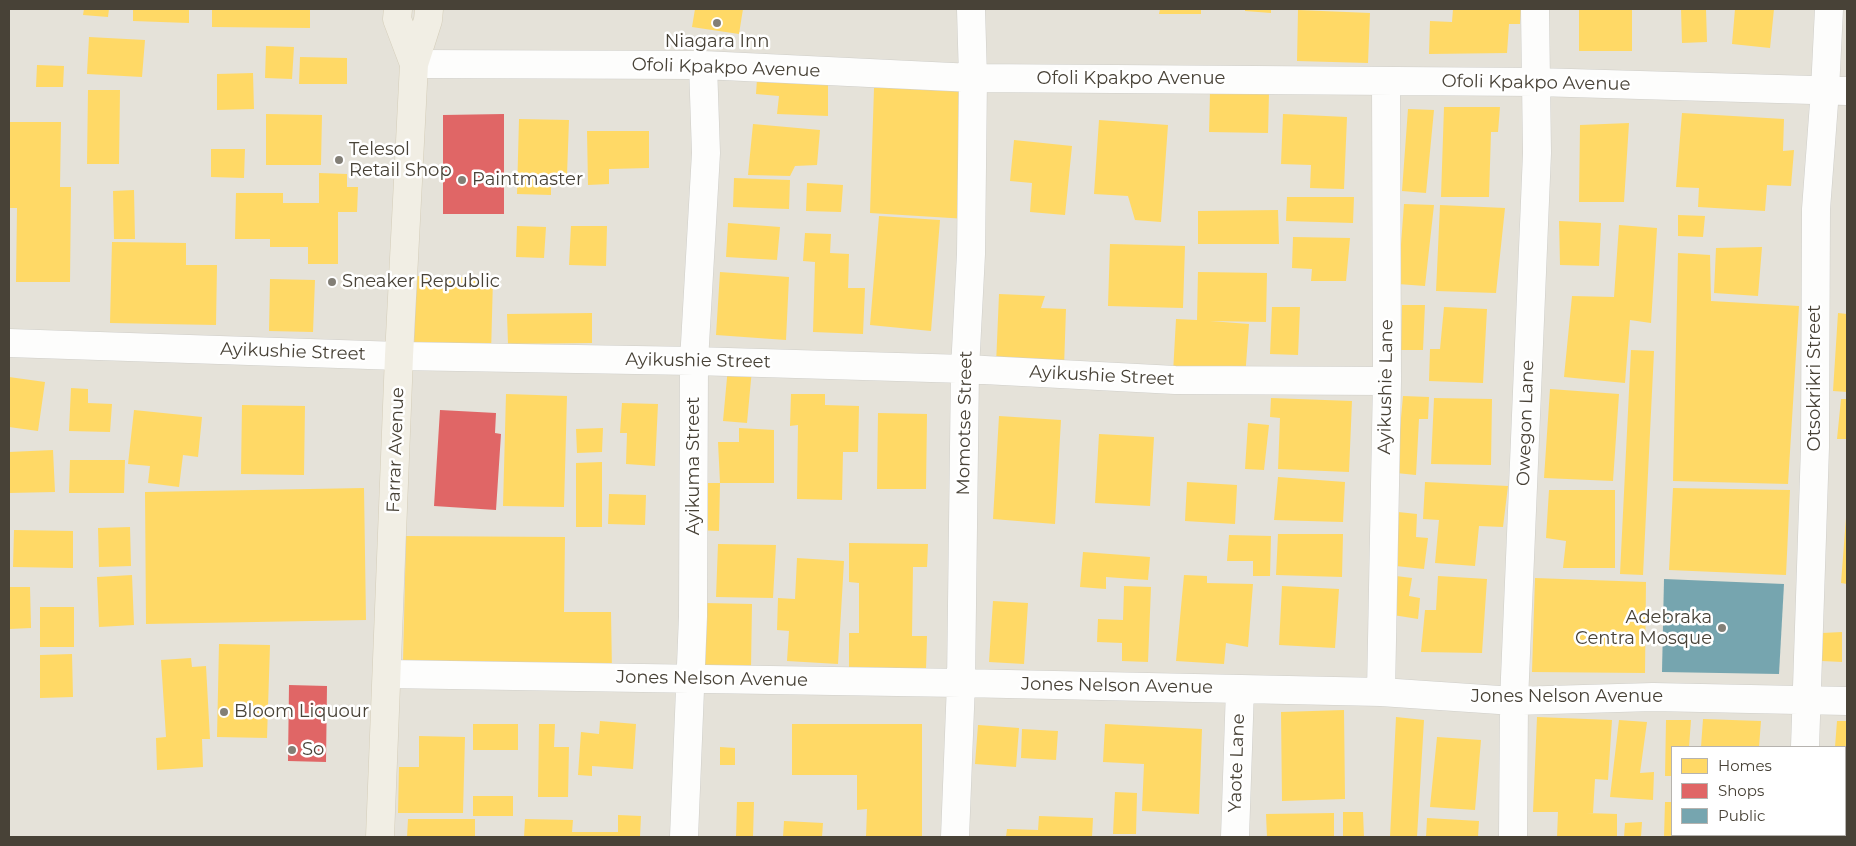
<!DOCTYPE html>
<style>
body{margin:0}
#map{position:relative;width:1856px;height:846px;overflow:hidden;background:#f1f0ec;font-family:Montserrat,sans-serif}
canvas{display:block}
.frame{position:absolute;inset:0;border:10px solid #484237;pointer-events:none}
.legend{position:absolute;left:1671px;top:746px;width:175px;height:90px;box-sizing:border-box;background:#fff;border:1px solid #b6b3af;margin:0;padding:6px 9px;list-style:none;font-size:15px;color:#484237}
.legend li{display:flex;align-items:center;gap:10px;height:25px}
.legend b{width:25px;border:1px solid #b6b3af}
</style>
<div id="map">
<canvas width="1856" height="846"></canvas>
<div class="frame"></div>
<ul class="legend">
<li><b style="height:14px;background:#ffd966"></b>Homes</li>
<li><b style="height:14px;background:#e06666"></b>Shops</li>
<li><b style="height:14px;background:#76a5af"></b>Public</li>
</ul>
</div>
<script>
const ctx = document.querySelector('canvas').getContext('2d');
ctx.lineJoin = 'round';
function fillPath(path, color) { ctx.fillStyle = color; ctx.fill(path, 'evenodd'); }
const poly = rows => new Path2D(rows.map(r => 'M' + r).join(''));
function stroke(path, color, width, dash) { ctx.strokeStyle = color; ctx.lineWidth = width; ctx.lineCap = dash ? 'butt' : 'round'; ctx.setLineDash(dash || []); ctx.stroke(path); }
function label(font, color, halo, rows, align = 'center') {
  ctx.font = font + ' Montserrat,sans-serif'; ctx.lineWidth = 5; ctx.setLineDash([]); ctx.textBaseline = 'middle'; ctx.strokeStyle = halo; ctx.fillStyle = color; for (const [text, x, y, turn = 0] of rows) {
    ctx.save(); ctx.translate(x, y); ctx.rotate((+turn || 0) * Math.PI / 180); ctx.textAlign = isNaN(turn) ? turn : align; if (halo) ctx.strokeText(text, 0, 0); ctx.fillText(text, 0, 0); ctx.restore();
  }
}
fillPath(poly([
 [9,9,1847,9,1847,837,9,837],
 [1672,747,1845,747,1845,835,1672,835]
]), '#e5e2d9');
fillPath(poly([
 [84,9,109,9,108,17,83,15],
 [133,9,189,9,189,23,133,21],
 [212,9,310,9,310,28,212,27],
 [695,9,743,9,739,34,692,27],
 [1160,9,1201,9,1201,14,1159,14],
 [1245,9,1271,9,1271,13,1245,11],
 [1453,9,1521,9,1520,24,1509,24,1507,53,1429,54,1430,21,1452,22],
 [1579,9,1632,9,1632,51,1579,51],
 [1681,9,1706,9,1707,42,1682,43],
 [1735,9,1774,9,1770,48,1732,44],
 [1298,10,1370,13,1368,63,1297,61],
 [89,37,145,40,142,77,87,74],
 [266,46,294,47,292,79,265,78],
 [300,57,347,58,347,84,299,84],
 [37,65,64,66,63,87,36,87],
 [253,73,254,109,217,110,217,74],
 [757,79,828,81,828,116,777,114,779,96,756,94],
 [874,88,965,88,967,219,870,213],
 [88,90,120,90,119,164,87,164],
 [1210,92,1269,93,1268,133,1209,132],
 [1444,107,1500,107,1498,132,1491,132,1489,197,1441,197],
 [1408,109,1434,110,1426,193,1402,191],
 [1682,113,1784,119,1783,151,1794,150,1791,186,1767,185,1765,211,1698,207,1699,188,1676,187],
 [266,114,322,115,321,165,266,165],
 [1283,114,1347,117,1344,189,1310,188,1311,165,1281,164],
 [519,119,569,120,567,175,551,174,551,195,517,194],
 [1099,120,1168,125,1161,222,1135,220,1128,196,1094,194],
 [9,122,61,122,60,187,71,187,70,282,16,282,17,208,9,208],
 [1629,123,1624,202,1579,202,1580,125],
 [753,124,820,130,817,165,795,166,790,176,748,175],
 [587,131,649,131,649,168,609,169,609,184,588,185],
 [1014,140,1072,146,1065,215,1030,212,1032,183,1010,181],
 [211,149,245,149,244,178,211,177],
 [319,173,347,174,347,187,358,187,357,212,338,212,338,264,308,264,308,247,270,247,270,239,235,239,236,193,283,193,283,203,319,203],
 [734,178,790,180,789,209,733,207],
 [807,183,843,185,841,212,806,211],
 [134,190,135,239,114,239,113,191],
 [1287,197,1354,197,1353,223,1286,221],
 [1404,204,1434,205,1425,286,1398,284],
 [1440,205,1505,208,1496,293,1436,291],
 [1278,210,1279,244,1198,244,1198,211],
 [1678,215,1705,216,1703,237,1678,236],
 [879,216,940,220,931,331,870,325],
 [1559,221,1601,223,1599,266,1560,265],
 [728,223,780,227,777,260,726,257],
 [1619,225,1657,228,1651,323,1630,320,1625,383,1564,377,1572,296,1614,297],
 [517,226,546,227,544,258,516,257],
 [571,226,607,226,606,266,569,265],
 [805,233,831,234,830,253,849,254,848,288,865,288,863,334,813,332,815,262,803,261],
 [1293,237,1350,238,1346,281,1311,281,1312,269,1292,268],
 [112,242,186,243,186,265,217,265,216,325,110,323],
 [1110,244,1185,246,1183,308,1108,306],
 [1762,247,1758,296,1714,293,1716,248],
 [1678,253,1710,255,1711,301,1799,306,1788,484,1673,481],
 [720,272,789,277,786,340,716,335],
 [1198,272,1267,273,1266,322,1210,321,1249,324,1245,378,1173,373,1176,319,1197,320],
 [415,276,493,278,491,354,414,353],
 [270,279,315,280,313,332,269,331],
 [999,294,1045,296,1041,308,1066,309,1064,367,996,365],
 [1402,305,1425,305,1423,350,1401,350],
 [1272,307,1300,307,1298,355,1270,354],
 [1444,307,1487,309,1483,383,1429,381,1430,349,1440,349],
 [592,313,592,343,508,344,507,314],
 [1838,313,1847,314,1847,392,1833,391],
 [1631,350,1654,351,1643,575,1620,574],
 [728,367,752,369,747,423,723,421],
 [9,377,45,382,38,431,9,427],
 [71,388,88,389,88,403,112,404,110,432,69,431],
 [1550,389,1619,394,1613,481,1544,478],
 [506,394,567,396,564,507,503,506],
 [791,394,825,394,825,405,859,406,858,452,843,452,842,500,797,499,798,425,790,426],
 [1403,396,1429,397,1428,419,1419,419,1416,475,1396,473],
 [1271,398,1352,401,1349,472,1278,469,1280,418,1270,417],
 [1434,398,1492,399,1491,465,1431,464],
 [1841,399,1847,399,1847,439,1837,439],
 [622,403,658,404,655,466,626,464,627,433,620,433],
 [242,405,305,406,304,475,241,474],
 [134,410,202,417,198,457,183,455,179,487,148,483,150,466,128,464],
 [878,413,927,414,926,489,877,489],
 [999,416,1061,420,1055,524,993,519],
 [1248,423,1269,425,1264,470,1245,469],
 [603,428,602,452,577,453,576,429],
 [739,428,774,430,774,483,720,483,718,442,739,442],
 [1099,434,1154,437,1150,506,1095,503],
 [53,450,55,492,9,493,9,452],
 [70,460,125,460,124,493,69,493],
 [602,462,602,527,576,527,576,463],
 [1278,477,1345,482,1343,522,1274,520],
 [1187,482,1237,485,1235,524,1185,521],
 [1425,482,1508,486,1503,527,1479,526,1475,566,1435,563,1439,520,1423,519],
 [695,483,720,483,719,531,694,530],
 [364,488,366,620,146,624,145,492],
 [1673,488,1790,490,1786,575,1669,570],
 [1549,490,1615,490,1615,568,1563,568,1566,541,1546,538],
 [609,494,646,495,645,525,608,524],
 [1398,512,1417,514,1416,537,1428,538,1424,569,1396,566],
 [1846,518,1847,518,1847,584,1841,583],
 [130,527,131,566,99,567,98,528],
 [14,530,73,531,73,568,13,567],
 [1278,534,1343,534,1342,577,1276,575],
 [1229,535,1271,536,1270,576,1253,576,1253,561,1227,561],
 [406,536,565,537,564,612,611,612,612,672,403,662],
 [849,543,928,544,927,567,913,567,912,636,927,636,926,669,849,669,849,633,859,633,859,583,849,582],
 [718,544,776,545,773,598,716,597],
 [1083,552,1150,557,1148,580,1106,577,1106,589,1080,587],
 [797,558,844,561,838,664,787,661,789,631,777,630,778,598,795,599],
 [132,575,134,625,99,627,97,577],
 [1184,575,1207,576,1207,583,1253,584,1248,647,1226,643,1224,664,1176,661],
 [1396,576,1412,578,1409,596,1420,598,1418,619,1393,615],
 [1438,576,1487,579,1482,653,1421,652,1425,610,1436,610],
 [1535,578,1646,582,1645,673,1532,672],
 [1124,586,1151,587,1148,662,1122,661,1122,643,1097,642,1098,619,1123,620],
 [1282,586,1339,589,1335,648,1279,645],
 [9,587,30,587,31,628,9,629],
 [993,601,1028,603,1024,664,989,662],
 [704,603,752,604,751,668,703,668],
 [40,607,74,607,74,647,40,647],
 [1842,632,1842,662,1822,661,1822,633],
 [219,644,270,645,267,738,217,737],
 [72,654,73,697,40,698,40,655],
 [191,658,192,667,206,666,210,739,202,739,203,767,157,770,156,738,166,737,161,660],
 [1344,710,1345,799,1282,801,1281,712],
 [1396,717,1424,720,1417,837,1390,837],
 [1537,717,1612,720,1608,780,1595,779,1593,813,1587,813,1617,814,1617,837,1557,837,1558,812,1533,812],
 [1703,719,1761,721,1759,747,1701,747],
 [1619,720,1647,722,1640,773,1654,772,1653,800,1610,797],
 [1666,720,1691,720,1689,747,1672,747,1672,776,1665,776],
 [600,721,636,724,633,769,592,766,592,776,578,775,581,732,599,734],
 [1837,721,1847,721,1847,837,1829,837,1830,835,1845,835,1845,747,1835,747],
 [473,724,518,724,518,750,473,750],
 [539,724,555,724,554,747,569,747,568,797,538,797],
 [792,724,922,724,922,837,866,837,867,809,857,810,857,775,792,775],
 [1105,724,1202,729,1199,814,1142,811,1144,764,1103,762],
 [978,725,1019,728,1016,767,975,764],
 [1022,729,1058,731,1056,760,1021,758],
 [419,736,465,737,463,813,398,813,399,767,419,767],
 [1437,737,1481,740,1475,810,1430,807],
 [720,747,735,748,735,765,720,765],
 [1115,792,1137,793,1136,834,1113,834],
 [473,796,513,796,513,816,473,816],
 [737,802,754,802,753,837,736,837],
 [1665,802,1672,802,1672,835,1686,835,1686,837,1664,837],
 [1343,812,1363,812,1364,837,1343,837],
 [1334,813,1334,837,1267,837,1266,814],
 [618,815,641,816,640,837,524,837,525,819,573,820,572,832,618,832],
 [1039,816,1093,818,1092,837,1006,837,1007,829,1038,830],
 [1427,818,1479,821,1478,837,1426,837],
 [408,819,475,819,475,837,407,837],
 [784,821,823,823,822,837,783,837],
 [1642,822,1641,837,1624,837,1625,823],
 [1693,835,1771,835,1771,837,1692,837]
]), '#ffd966');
fillPath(poly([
 [504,114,504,214,443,214,443,115],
 [440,410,496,413,495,433,501,434,496,510,434,506],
 [289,685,327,686,326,762,288,761]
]), '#e06666');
fillPath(poly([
 [1664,579,1784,584,1779,674,1662,672]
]), '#76a5af');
const minor = poly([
 [414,64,703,65,973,78,1536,82,1847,91],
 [9,343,399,356,694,361,965,369,1175,380,1387,381],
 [387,674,961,683,1381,692,1514,701,1653,697,1847,701],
 [1381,692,1387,381,1386,81],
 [1805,747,1815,447,1816,209,1825,90,1829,9],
 [684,837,693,616,694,361,706,153,703,65],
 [955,837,961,683,965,369,971,254,973,78,971,9],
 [1235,837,1240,689],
 [1513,837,1514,701,1537,153,1535,9],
 [1805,837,1805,835]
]);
const major = poly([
 [398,9,397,19,414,64],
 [380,837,399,356,414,64,428,20,429,9]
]);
stroke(minor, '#cfcec9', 29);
stroke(major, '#d4cdb9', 29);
stroke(minor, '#fdfdfc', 28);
stroke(major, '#f1eee4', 28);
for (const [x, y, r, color] of [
 [717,23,5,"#837f76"],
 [339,160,5,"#837f76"],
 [462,180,5,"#837f76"],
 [332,282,5,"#837f76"],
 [1722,628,5,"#837f76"],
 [224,712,5,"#837f76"],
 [292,750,5,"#837f76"]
]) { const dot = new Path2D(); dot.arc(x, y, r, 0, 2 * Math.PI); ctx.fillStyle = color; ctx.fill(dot); stroke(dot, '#fff', 2); }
label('18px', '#484237', '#fff', [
 ["Niagara Inn",717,42,"center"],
 ["Telesol",349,150],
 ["Retail Shop",349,171],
 ["Paintmaster",472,180],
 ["Sneaker Republic",342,282],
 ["Adebraka",1712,618,"right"],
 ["Centra Mosque",1712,639,"right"],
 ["Bloom Liquour",234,712],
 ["So",302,750]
], 'left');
label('18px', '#484237', '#fff', [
 ["Ofoli Kpakpo Avenue",726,68,2],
 ["Ofoli Kpakpo Avenue",1131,79],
 ["Ofoli Kpakpo Avenue",1536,83,1],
 ["Ayikushie Street",293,352,2],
 ["Ayikushie Street",698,361,1],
 ["Ayikushie Street",1102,376,3],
 ["Otsokrikri Street",1815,378,-90],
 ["Ayikushie Lane",1386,387,-89],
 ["Momotse Street",965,423,-89],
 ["Owegon Lane",1526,423,-88],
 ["Farrar Avenue",396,450,-88],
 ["Ayikuma Street",694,466,-90],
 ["Jones Nelson Avenue",712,679,1],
 ["Jones Nelson Avenue",1117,686,1],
 ["Jones Nelson Avenue",1567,697],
 ["Yaote Lane",1237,763,-88]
]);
</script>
